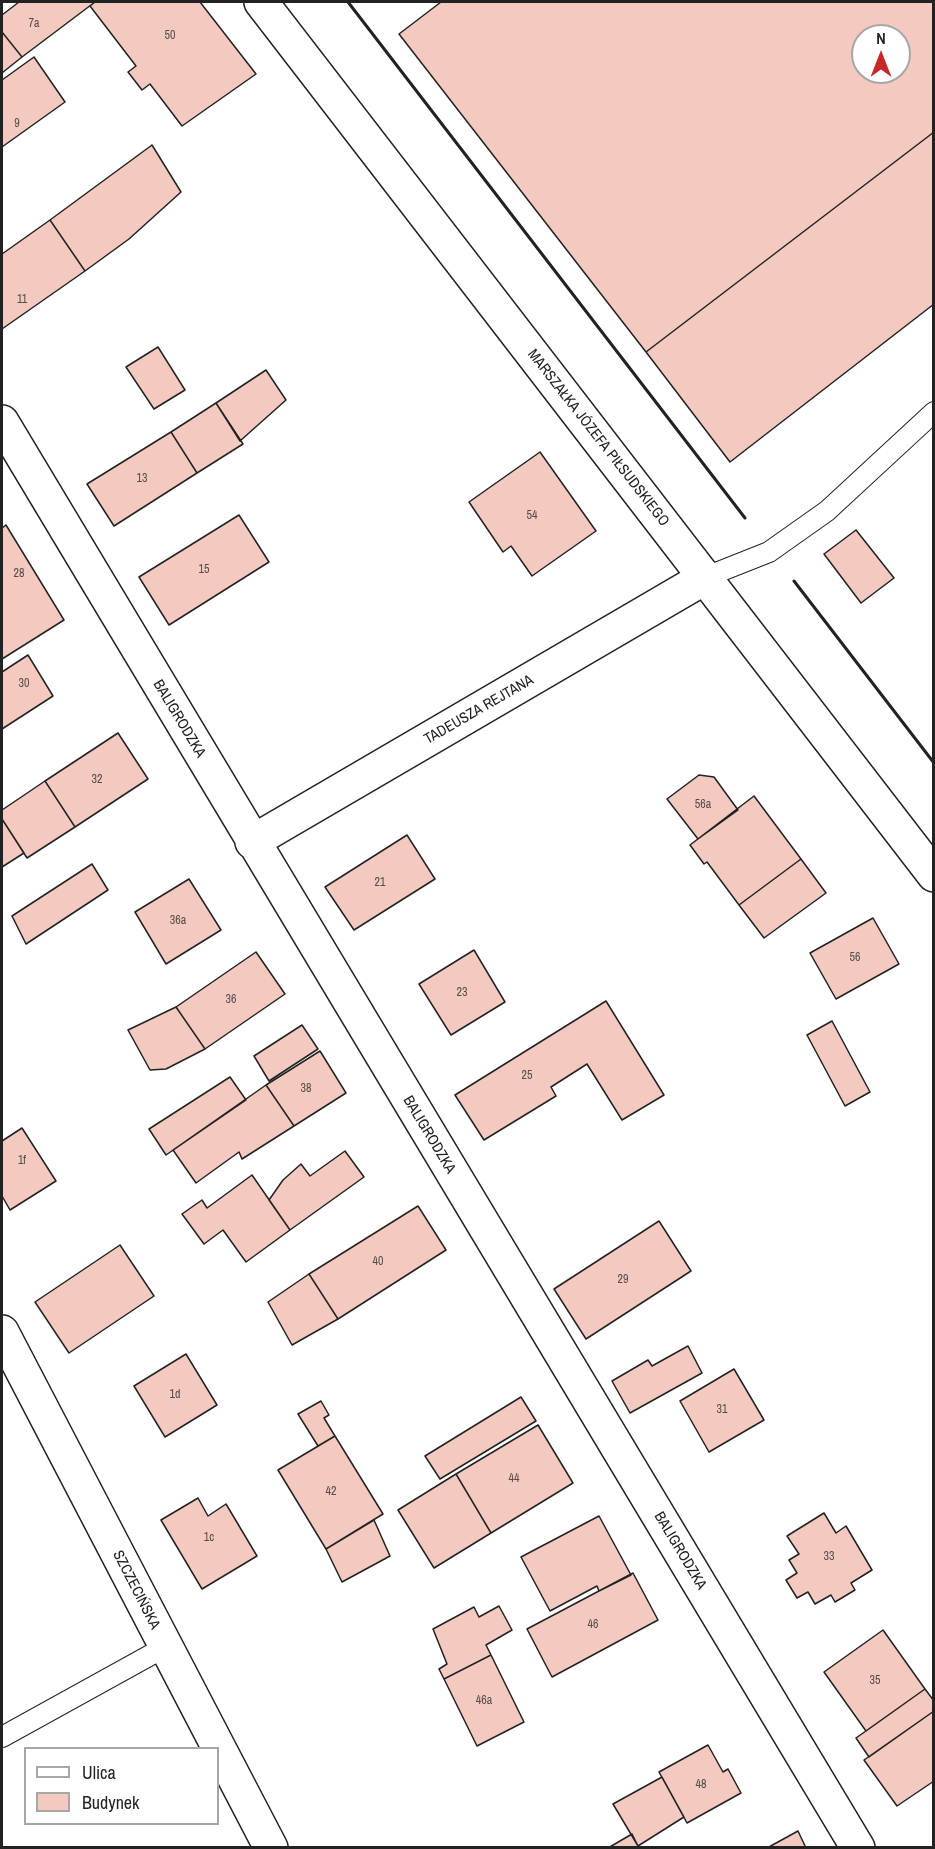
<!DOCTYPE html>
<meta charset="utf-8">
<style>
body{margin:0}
#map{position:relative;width:935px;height:1849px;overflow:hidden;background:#fff;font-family:"Archivo Narrow",sans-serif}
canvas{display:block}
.frame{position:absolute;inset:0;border:3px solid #222;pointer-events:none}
.legend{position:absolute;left:24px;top:1747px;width:195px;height:78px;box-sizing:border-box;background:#fff;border:2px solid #a7a7a7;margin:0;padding:8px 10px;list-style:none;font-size:18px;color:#222}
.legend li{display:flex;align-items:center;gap:12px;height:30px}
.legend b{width:30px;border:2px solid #a7a7a7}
.north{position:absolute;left:851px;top:24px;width:60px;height:60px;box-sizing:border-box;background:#fff;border:2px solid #a7a7a7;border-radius:50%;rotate:0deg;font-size:16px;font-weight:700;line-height:24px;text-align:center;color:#222}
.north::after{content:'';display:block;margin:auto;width:21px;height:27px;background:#c62828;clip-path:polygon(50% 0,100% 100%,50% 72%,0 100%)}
</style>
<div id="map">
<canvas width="935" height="1849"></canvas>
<div class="frame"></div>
<ul class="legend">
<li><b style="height:8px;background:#fff"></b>Ulica</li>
<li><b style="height:16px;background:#f3c9c0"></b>Budynek</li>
</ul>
<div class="north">N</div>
</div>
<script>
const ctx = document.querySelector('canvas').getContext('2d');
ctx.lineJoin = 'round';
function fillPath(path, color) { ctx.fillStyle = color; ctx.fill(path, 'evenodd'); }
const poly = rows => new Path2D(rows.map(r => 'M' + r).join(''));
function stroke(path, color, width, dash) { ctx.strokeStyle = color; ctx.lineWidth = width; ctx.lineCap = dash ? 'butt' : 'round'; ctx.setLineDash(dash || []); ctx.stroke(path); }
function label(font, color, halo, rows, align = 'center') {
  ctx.font = font + ' "Archivo Narrow",sans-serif'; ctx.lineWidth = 4.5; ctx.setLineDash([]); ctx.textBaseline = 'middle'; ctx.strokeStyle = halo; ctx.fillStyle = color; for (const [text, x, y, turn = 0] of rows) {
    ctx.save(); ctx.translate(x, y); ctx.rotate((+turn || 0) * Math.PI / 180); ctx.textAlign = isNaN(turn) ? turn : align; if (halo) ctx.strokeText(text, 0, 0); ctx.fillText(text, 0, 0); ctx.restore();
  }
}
const building = poly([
 [19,2,95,2,22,57,2,32,2,15,19,2],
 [95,2,200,2,256,74,182,126,150,84,142,90,128,72,136,66,90,6,95,2],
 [441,2,934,2,934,132,646,352,399,34,441,2],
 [863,36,899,36,899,72,863,72,863,36],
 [2,32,22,57,2,73,2,32],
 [34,57,65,102,2,147,2,80,34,57],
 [934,132,934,304,730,462,646,352,934,132],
 [152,145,181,192,129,239,85,271,50,220,152,145],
 [50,220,85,271,2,329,2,254,50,220],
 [158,347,185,390,154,409,126,367,158,347],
 [266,370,286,400,240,441,216,403,266,370],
 [216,403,243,444,197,473,171,432,216,403],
 [171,432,197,473,114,526,87,484,171,432],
 [540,452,596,531,532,576,511,546,503,552,469,502,540,452],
 [239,515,269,562,169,625,139,577,239,515],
 [6,525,64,620,2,659,2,528,6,525],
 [856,530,894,578,861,603,824,554,856,530],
 [28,655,53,696,2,729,2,672,28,655],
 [118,733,148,779,75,827,45,781,118,733],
 [699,775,714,777,738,810,698,839,667,799,699,775],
 [45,781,75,827,27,858,2,819,2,810,45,781],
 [754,796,801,859,739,905,707,862,704,864,690,845,754,796],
 [2,819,24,853,2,867,2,819],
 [407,835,435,879,354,930,325,887,407,835],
 [801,859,826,893,764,938,739,905,801,859],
 [92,864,108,890,26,944,12,916,92,864],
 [189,879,221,930,166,964,135,912,189,879],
 [873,918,899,964,836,999,810,953,873,918],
 [474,950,505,1002,451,1035,419,984,474,950],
 [256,952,285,994,205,1049,176,1007,256,952],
 [606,1001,664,1095,622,1120,587,1064,551,1087,556,1096,484,1140,455,1095,606,1001],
 [176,1007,205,1049,166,1069,150,1070,128,1030,176,1007],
 [832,1021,870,1092,845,1106,807,1035,832,1021],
 [302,1025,318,1049,269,1081,254,1056,302,1025],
 [320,1051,346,1093,294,1126,266,1085,320,1051],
 [230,1077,246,1100,166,1155,149,1129,230,1077],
 [266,1085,294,1126,242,1159,239,1152,196,1183,173,1150,266,1085],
 [22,1128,56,1181,10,1210,2,1196,2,1141,22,1128],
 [345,1151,364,1177,290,1230,269,1200,283,1180,301,1164,310,1176,345,1151],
 [252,1175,290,1230,246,1262,223,1230,204,1244,182,1214,202,1200,207,1208,252,1175],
 [418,1206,446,1250,338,1319,309,1274,418,1206],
 [659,1221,691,1271,586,1339,554,1289,659,1221],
 [120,1245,154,1296,69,1353,35,1302,120,1245],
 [309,1274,338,1319,292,1345,268,1302,309,1274],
 [688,1346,702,1373,630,1413,612,1381,648,1360,652,1366,688,1346],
 [186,1354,217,1405,165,1437,134,1386,186,1354],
 [734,1369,764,1420,709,1452,680,1401,734,1369],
 [521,1397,536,1421,440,1479,425,1456,521,1397],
 [321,1401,329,1415,324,1418,335,1436,318,1446,298,1414,321,1401],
 [538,1425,573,1483,491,1533,456,1474,538,1425],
 [335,1436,383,1514,326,1549,278,1470,335,1436],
 [456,1474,491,1533,434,1568,398,1510,456,1474],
 [198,1498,208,1516,226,1504,257,1556,202,1589,161,1520,198,1498],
 [824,1513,836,1533,846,1526,872,1570,851,1583,855,1590,835,1602,831,1595,815,1604,808,1592,797,1598,786,1580,797,1573,789,1560,799,1554,787,1536,824,1513],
 [599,1516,631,1575,599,1591,597,1586,550,1611,521,1557,599,1516],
 [374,1520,390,1556,342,1582,326,1549,374,1520],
 [633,1573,658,1620,552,1677,527,1629,633,1573],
 [499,1606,512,1630,486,1645,491,1655,444,1679,439,1669,447,1664,433,1629,474,1607,479,1617,499,1606],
 [883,1630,925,1689,866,1731,824,1672,883,1630],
 [491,1655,524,1722,477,1746,444,1679,491,1655],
 [925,1689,934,1701,934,1711,869,1757,856,1738,925,1689],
 [934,1711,934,1781,897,1806,864,1760,934,1711],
 [708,1745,723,1772,728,1769,741,1793,687,1823,659,1772,708,1745],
 [662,1777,684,1817,638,1846,613,1804,662,1777],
 [798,1831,806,1848,767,1848,798,1831],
 [632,1834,639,1848,608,1848,632,1834]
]);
fillPath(building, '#f3c9c0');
stroke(building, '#222', 1.5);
const service = poly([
 [706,577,769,552,827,511,934,412],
 [2,1737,165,1647]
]);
const minor = poly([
 [2,422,858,1848],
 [252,842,706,577],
 [2,1332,271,1848]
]);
const secondary = poly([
 [261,2,934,875]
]);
stroke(service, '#222', 22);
stroke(minor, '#222', 36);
stroke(secondary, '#222', 36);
stroke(service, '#fff', 20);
stroke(minor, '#fff', 33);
stroke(secondary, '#fff', 33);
stroke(poly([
 [348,2,745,518],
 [794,581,934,763]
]), '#222', 3);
label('12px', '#564c4a', null, [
 ["7a",34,24],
 ["50",170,36],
 ["9",17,124],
 ["11",22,300],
 ["13",142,479],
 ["54",532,516],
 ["15",204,570],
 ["28",19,574],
 ["30",24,684],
 ["32",97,780],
 ["56a",703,805],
 ["21",380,883],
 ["36a",178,921],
 ["56",855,958],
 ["23",462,993],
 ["36",231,1000],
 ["25",527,1076],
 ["38",306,1089],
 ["1f",22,1161],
 ["40",378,1262],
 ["29",623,1280],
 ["1d",175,1395],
 ["31",722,1410],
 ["44",514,1479],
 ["42",331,1492],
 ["1c",209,1538],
 ["33",829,1557],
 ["46",593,1625],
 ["35",875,1681],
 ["46a",484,1701],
 ["48",701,1785]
]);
label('15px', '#222', '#fff', [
 ["MARSZAŁKA JÓZEFA PIŁSUDSKIEGO",598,438,52],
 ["TADEUSZA REJTANA",479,710,-30],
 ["BALIGRODZKA",179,719,59],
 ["BALIGRODZKA",429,1135,59],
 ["BALIGRODZKA",680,1551,59],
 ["SZCZECIŃSKA",136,1590,63]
]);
</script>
